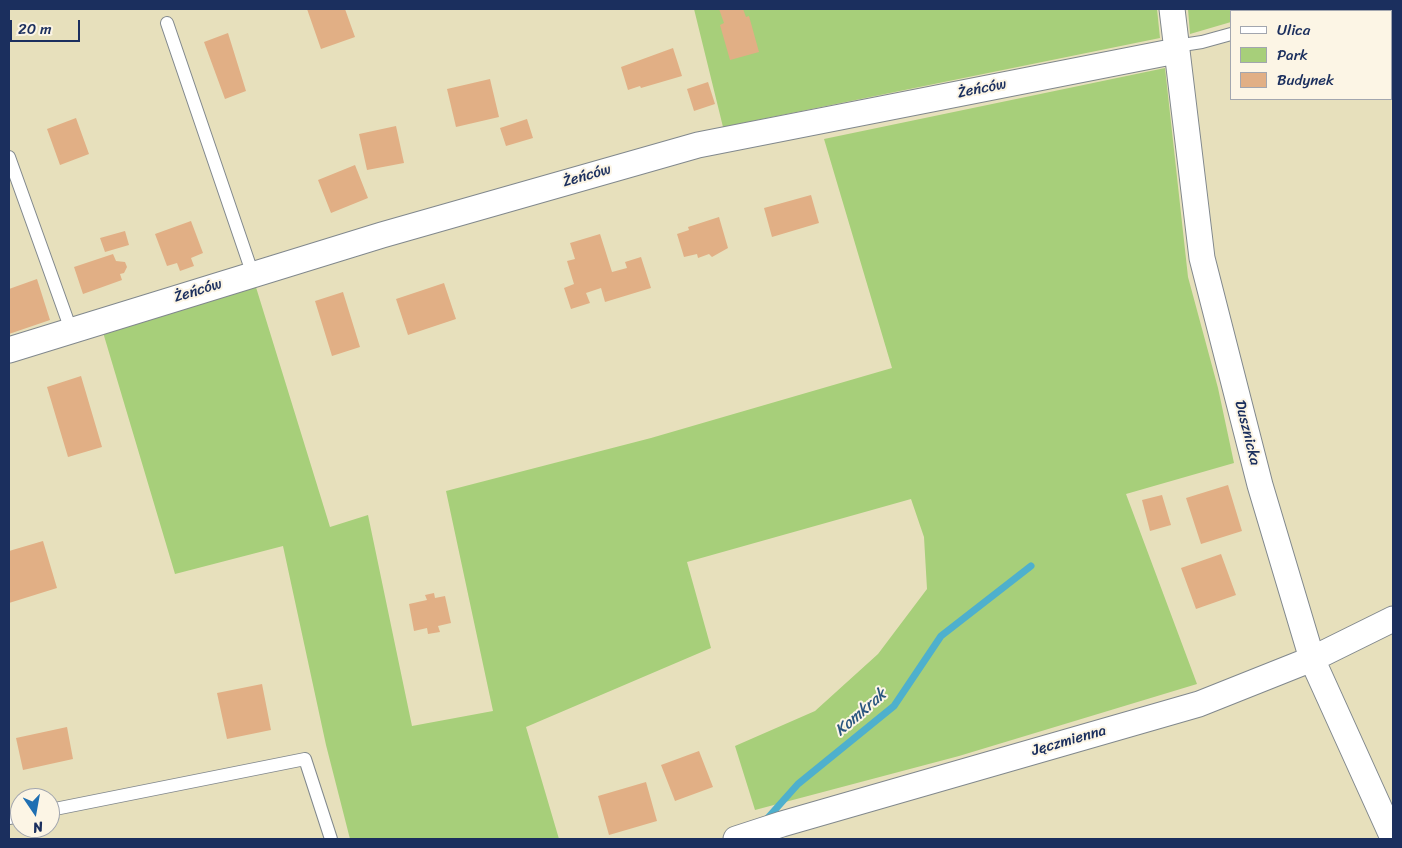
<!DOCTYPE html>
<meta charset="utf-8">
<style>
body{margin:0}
#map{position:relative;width:1402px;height:848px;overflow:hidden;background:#e7e0bc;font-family:Sriracha,sans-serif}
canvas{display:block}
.frame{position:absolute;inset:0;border:10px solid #1b2f5e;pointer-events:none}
.legend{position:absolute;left:1230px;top:10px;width:162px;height:90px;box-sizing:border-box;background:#fcf5e5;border:1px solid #a2a6af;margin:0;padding:6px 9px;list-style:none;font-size:15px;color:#1b2f5e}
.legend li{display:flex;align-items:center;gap:10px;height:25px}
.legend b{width:25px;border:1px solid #a2a6af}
.north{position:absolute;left:10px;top:788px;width:50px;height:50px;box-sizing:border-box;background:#fcf5e5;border:1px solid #a2a6af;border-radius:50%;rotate:168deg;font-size:14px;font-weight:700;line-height:20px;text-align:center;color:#1b2f5e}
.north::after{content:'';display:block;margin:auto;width:18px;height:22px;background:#1f6fb2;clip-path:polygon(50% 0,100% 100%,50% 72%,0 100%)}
.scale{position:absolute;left:10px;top:20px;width:70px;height:22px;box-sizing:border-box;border:2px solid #1b2f5e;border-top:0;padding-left:6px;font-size:15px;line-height:18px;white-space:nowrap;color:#1b2f5e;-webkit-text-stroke:4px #fcf5e5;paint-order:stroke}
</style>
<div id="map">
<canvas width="1402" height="848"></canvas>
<div class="frame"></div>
<ul class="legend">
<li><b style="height:6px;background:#fff"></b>Ulica</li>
<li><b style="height:14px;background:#a7cf7a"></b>Park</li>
<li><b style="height:14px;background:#e1af85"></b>Budynek</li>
</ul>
<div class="north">N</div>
<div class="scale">20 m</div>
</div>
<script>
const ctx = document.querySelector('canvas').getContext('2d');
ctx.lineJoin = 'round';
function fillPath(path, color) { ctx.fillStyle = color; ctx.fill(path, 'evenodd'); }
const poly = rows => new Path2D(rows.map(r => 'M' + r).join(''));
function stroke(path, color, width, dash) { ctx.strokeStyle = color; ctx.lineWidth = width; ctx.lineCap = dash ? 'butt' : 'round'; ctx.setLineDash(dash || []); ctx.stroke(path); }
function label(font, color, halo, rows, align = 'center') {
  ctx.font = font + ' Sriracha,sans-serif'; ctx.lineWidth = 4; ctx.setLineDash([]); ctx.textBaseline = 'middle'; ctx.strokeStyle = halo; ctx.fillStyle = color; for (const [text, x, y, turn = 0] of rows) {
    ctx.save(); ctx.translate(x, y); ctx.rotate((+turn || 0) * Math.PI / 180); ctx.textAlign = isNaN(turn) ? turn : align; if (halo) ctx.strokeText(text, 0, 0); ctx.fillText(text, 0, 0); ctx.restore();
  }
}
fillPath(poly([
 [694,9,1157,9,1160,38,723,127],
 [1188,9,1275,9,1266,11,1231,11,1231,22,1190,34],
 [1165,68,1188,277,1218,388,1234,463,1126,494,1197,684,959,756,755,810,735,746,815,711,878,654,927,589,924,537,911,499,687,562,711,648,526,727,559,839,350,839,326,745,283,546,175,574,102,329,255,284,330,527,368,515,412,726,493,711,446,491,651,438,892,368,824,139]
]), '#a7cf7a');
stroke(poly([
 [765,821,798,784,894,706,941,636,1031,566]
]), '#4eb0cd', 7);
fillPath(poly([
 [307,9,345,9,355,37,321,49],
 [719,9,743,9,746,17,749,16,759,52,730,60,720,25,724,23],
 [228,33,246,91,225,99,204,42],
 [673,48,682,76,641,88,640,86,628,90,621,67],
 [490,79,499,117,456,127,447,89],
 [708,82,715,104,694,111,687,89],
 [76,118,89,154,60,165,47,129],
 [527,119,533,138,506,146,500,128],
 [396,126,404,163,367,170,359,134],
 [355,165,368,198,331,213,318,180],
 [811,195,819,223,772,237,764,208],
 [719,217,728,248,712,257,709,254,698,258,697,254,684,257,677,234,689,230,688,227],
 [191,221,203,253,191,258,194,266,180,271,177,263,167,266,155,234],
 [125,231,129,245,105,252,100,238],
 [600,234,612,272,627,268,625,262,641,257,651,288,605,302,601,288,586,293,590,303,571,309,564,288,574,284,567,261,575,259,570,243],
 [113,254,116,261,125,262,127,267,124,273,120,274,122,280,83,294,74,267],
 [37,279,50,320,9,334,9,289],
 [444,283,456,319,408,335,396,299],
 [343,292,360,347,332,356,315,301],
 [81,376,102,447,68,457,47,387],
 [1228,485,1242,531,1201,544,1186,498],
 [1162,495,1171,525,1150,531,1142,500],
 [43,541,57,588,9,603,9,551],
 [1221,554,1236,595,1196,609,1181,568],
 [434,593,435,598,445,596,451,623,438,626,440,632,428,634,427,628,414,631,409,604,427,600,425,595],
 [262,684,271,730,227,739,217,693],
 [67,727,73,759,23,770,16,738],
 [699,751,713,787,675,801,661,765],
 [646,782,657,821,609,835,598,796]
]), '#e1af85');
const lane = poly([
 [1308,11,1316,9],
 [167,23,253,275],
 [1176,46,1202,42,1231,34],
 [9,157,71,330],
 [50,810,305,759,331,839],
 [9,818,20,816]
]);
const street = poly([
 [1172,9,1202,258,1260,485,1312,659,1393,838],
 [9,350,382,235,698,145,1176,51],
 [736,839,782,824,1199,704,1312,659,1393,619]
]);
stroke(lane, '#81888d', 14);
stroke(street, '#81888d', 27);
stroke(lane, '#fff', 12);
stroke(street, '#fff', 25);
label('15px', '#1b2f5e', '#fcf5e5', [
 ["Żeńców",982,89,-11],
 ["Żeńców",587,176,-16],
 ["Żeńców",198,291,-17],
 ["Dusznicka",1247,433,76],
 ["Jęczmienna",1069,741,-16]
]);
label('italic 16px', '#2a567f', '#fcf5e5', [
 ["Komkrak",861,713,-41]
]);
</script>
